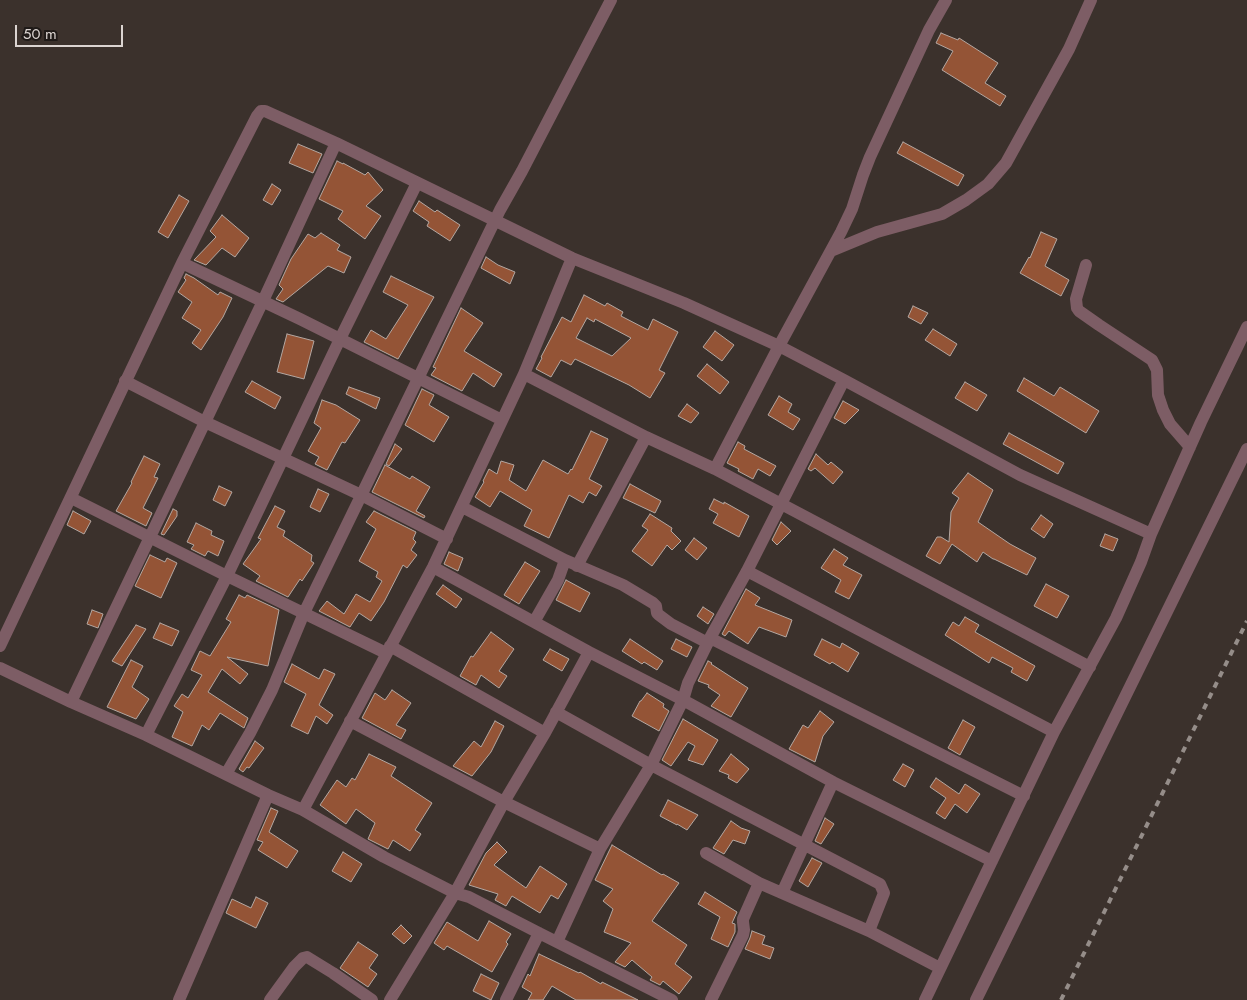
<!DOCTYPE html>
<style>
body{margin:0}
#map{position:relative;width:1247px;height:1000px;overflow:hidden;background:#3b312c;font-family:Jost,sans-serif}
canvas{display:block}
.scale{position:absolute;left:15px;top:25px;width:108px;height:22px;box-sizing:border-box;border:2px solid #dbd4d1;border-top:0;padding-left:6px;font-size:15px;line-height:18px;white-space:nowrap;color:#dbd4d1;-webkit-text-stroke:4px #1f1a18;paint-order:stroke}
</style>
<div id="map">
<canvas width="1247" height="1000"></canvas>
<div class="scale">50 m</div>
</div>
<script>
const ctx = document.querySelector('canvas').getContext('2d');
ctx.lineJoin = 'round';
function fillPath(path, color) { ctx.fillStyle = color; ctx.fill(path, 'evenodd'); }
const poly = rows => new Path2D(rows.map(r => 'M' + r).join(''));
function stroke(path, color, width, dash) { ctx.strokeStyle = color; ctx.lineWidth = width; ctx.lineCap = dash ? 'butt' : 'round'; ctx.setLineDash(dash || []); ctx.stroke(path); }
const building = poly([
 [941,33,958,40,959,38,998,63,985,83,1006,96,1000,106,942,70,953,51,936,43,941,33],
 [903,142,964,175,958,186,897,153,903,142],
 [298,144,322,154,313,173,289,163,298,144],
 [337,161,343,164,343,163,365,175,368,172,383,190,366,206,381,216,365,239,338,219,343,211,319,199,337,161],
 [272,184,281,190,272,205,263,200,272,184],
 [179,195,189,201,168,238,158,232,179,195],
 [419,201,435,212,437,210,460,225,450,241,427,226,429,222,413,211,419,201],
 [222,215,249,238,235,257,222,248,206,265,194,260,216,237,210,231,222,215],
 [1041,232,1057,239,1045,266,1069,280,1061,296,1020,273,1029,257,1030,258,1041,232],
 [321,233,340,245,337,250,351,257,344,273,328,266,283,302,276,299,283,289,279,285,291,259,308,234,315,238,321,233],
 [486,257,498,265,515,272,510,284,481,268,486,257],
 [186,274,194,278,218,295,220,292,232,298,223,317,201,350,192,343,201,330,182,318,192,302,178,292,186,280,184,278,186,274],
 [391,276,434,297,398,359,364,342,371,330,386,339,408,305,383,292,391,276],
 [584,295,605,306,607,303,623,312,621,316,648,330,653,319,678,332,659,370,665,373,650,398,629,385,575,359,571,365,561,360,551,377,536,369,542,358,541,357,562,317,571,322,584,295],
 [587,318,594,322,595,319,631,338,612,356,576,338,587,318],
 [913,306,928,313,921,324,908,317,913,306],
 [461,308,483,323,464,351,502,374,494,387,473,373,462,391,431,375,436,368,433,367,461,308],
 [933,329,957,344,950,356,925,340,933,329],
 [715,331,734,345,722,361,703,347,715,331],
 [287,334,314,341,304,379,277,372,287,334],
 [707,364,729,382,720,394,697,376,707,364],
 [1024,378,1054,396,1060,387,1099,411,1086,433,1017,391,1024,378],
 [252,381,281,397,275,409,245,392,252,381],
 [965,382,987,395,977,411,955,398,965,382],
 [349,387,380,398,376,409,346,394,349,387],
 [422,389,434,395,429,405,449,417,434,442,405,425,422,389],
 [779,396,792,404,788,412,800,419,793,430,768,415,779,396],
 [322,400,336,405,360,420,345,443,342,442,327,470,315,464,319,457,308,451,321,428,314,423,322,400],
 [843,401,859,410,845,424,834,418,843,401],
 [687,404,699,413,691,423,678,416,687,404],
 [591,431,608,439,589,479,602,486,596,496,589,492,583,503,569,495,549,538,524,526,532,510,500,491,490,507,475,497,484,482,483,481,489,469,497,474,501,461,514,465,509,480,526,491,543,460,568,474,571,469,572,470,591,431],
 [1009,433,1064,463,1058,474,1003,444,1009,433],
 [738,442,745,446,744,449,776,466,770,476,758,469,753,479,738,471,739,469,727,463,738,442],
 [395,444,402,449,389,466,386,464,395,444],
 [816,454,828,465,831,462,843,472,833,484,815,468,811,471,808,469,816,454],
 [144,456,160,464,154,477,158,478,143,508,152,513,146,526,116,511,132,483,131,482,144,456],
 [385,465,410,479,412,476,430,487,416,511,425,516,424,518,372,492,385,465],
 [968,473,993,490,978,522,1010,544,1036,558,1027,575,994,559,993,559,983,552,977,562,952,544,940,564,926,556,937,537,941,537,949,542,951,512,959,498,952,493,968,473],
 [630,484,661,501,655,513,623,498,630,484],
 [219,486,232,492,225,506,213,500,219,486],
 [318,489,329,494,320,512,310,507,318,489],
 [714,499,724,504,724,502,749,516,739,537,713,523,718,514,709,509,714,499],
 [275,506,285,511,277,527,285,531,283,536,312,555,311,561,314,563,302,581,300,579,288,597,256,581,260,576,243,564,261,539,258,538,275,506],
 [173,509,177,511,177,516,164,535,161,534,173,509],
 [73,511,91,521,84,534,67,525,73,511],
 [374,511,416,532,413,539,416,542,411,550,417,555,407,568,403,565,384,602,371,621,359,613,350,627,319,611,327,601,344,614,356,594,370,602,382,581,376,577,378,572,359,561,376,529,366,522,374,511],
 [650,514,672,528,671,531,681,541,672,550,667,545,652,566,632,551,648,530,642,526,650,514],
 [1041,515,1053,524,1044,538,1031,529,1041,515],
 [781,522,791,531,777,545,772,540,781,522],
 [196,523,212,531,211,535,224,541,218,556,208,551,205,556,191,549,194,545,187,542,196,523],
 [1105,534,1118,539,1113,551,1100,546,1105,534],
 [694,538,707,548,697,560,685,550,694,538],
 [834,549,848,558,843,565,862,575,849,599,835,592,841,580,821,568,834,549],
 [449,552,463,558,458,571,444,564,449,552],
 [150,555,165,562,167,558,177,563,161,598,135,586,150,555],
 [525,562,540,571,519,604,504,595,525,562],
 [566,580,590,593,580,612,556,600,566,580],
 [1046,584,1069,596,1057,618,1034,606,1046,584],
 [443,585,462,599,456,608,436,594,443,585],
 [746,589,760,598,755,605,792,620,786,637,759,627,748,644,729,631,725,636,722,634,746,589],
 [239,595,245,598,247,595,279,610,268,666,227,657,248,674,240,684,222,669,208,692,248,718,244,728,220,713,209,730,202,725,192,746,172,737,183,712,174,706,182,694,188,698,202,675,191,670,200,651,210,656,231,622,226,619,239,595],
 [703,607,714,614,708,624,697,616,703,607],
 [92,610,103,614,98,628,87,624,92,610],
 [965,617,979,625,975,632,1035,666,1027,681,1011,672,1013,668,992,657,989,663,945,635,953,622,959,626,965,617],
 [160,623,179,631,172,646,153,638,160,623],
 [136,625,146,629,122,666,112,661,136,625],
 [491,632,514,649,499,671,507,676,499,688,481,675,476,685,460,676,471,656,473,657,491,632],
 [630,639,663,661,657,670,644,662,642,664,622,651,630,639],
 [676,639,692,647,687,657,671,649,676,639],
 [822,639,840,648,842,643,859,653,848,672,832,662,830,664,814,655,822,639],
 [550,649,569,659,562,671,543,660,550,649],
 [131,660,143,666,132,687,149,699,136,719,107,707,131,660],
 [708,661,712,663,711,664,748,688,731,717,711,706,720,695,708,687,709,685,698,681,708,661],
 [292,664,319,679,324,669,335,674,319,705,333,715,327,724,316,716,308,734,291,726,306,694,284,682,292,664],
 [392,690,411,703,396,725,406,730,401,739,362,718,375,693,385,700,392,690],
 [647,693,664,704,663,707,669,711,659,731,632,716,640,701,641,701,647,693],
 [820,711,834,722,823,736,815,762,789,749,803,725,808,728,820,711],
 [683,719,718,740,703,765,688,760,695,746,688,742,671,766,662,760,683,719],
 [963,720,975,727,960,755,948,748,963,720],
 [495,721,504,726,491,752,472,776,453,766,474,741,481,747,495,721],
 [255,741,264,748,249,768,247,767,243,772,239,769,255,741],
 [369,754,396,767,391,776,432,803,415,830,421,834,410,851,393,840,388,849,368,839,375,823,356,809,346,824,320,805,337,780,346,787,352,778,355,780,369,754],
 [731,754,749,769,737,783,728,778,729,775,719,771,731,754],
 [903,764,914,770,905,787,893,780,903,764],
 [936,778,959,794,965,784,980,794,967,813,955,804,945,819,936,813,946,798,930,787,936,778],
 [668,800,698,815,687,830,677,824,677,825,660,816,668,800],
 [271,808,278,811,269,832,298,851,287,868,258,850,263,842,257,840,271,808],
 [825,818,834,824,821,844,815,841,825,818],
 [731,821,741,828,750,831,745,844,733,840,724,854,713,848,731,821],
 [497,842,507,852,494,865,526,888,540,866,567,884,558,899,551,895,540,913,512,896,506,906,495,900,498,894,469,885,486,853,497,842],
 [612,845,662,875,663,874,679,883,652,921,687,945,675,964,692,977,679,994,663,981,660,985,650,980,652,977,632,960,625,967,615,962,631,943,604,932,613,909,603,901,613,889,595,880,612,845],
 [343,852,362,864,351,882,332,871,343,852],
 [812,858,822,863,808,887,799,881,812,858],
 [705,892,737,912,732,923,735,924,735,932,728,947,711,939,720,917,698,904,705,892],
 [256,897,268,903,256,928,226,913,232,899,251,908,256,897],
 [489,921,511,934,506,942,508,944,492,972,447,946,444,950,434,943,447,922,478,941,489,921],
 [401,925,412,936,404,944,392,934,401,925],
 [752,931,765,936,762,944,774,948,770,959,745,949,750,938,752,931],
 [358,942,378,955,369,968,377,974,368,987,340,968,358,942],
 [539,954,579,973,580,972,601,984,602,982,638,1000,576,1000,552,986,543,1000,528,1000,532,993,522,987,528,974,530,976,539,954],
 [481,974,499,983,491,1000,473,991,481,974]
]);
fillPath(building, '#945436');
stroke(building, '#b4a7a1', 1);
stroke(poly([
 [831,251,877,232,942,214,966,200,988,184,1006,163,1069,49,1091,0],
 [182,263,300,319,502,420],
 [1086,265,1076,299,1077,308,1079,311,1099,325,1152,360,1157,370,1158,395,1163,410,1170,424,1190,447],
 [524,374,646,437,715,469,1090,667],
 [125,381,205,422,361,495,447,539],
 [715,469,779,346,841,232,852,209,863,175,870,157,929,30,946,0],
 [71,498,227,576,386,653],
 [462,507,565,560,623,585,653,603,656,606,657,613,659,615,671,624,708,643],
 [577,566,646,437],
 [433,567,589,652,683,700,833,782,992,861],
 [747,571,1054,732],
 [534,622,558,580,565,560],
 [710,638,1024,796],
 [0,646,182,263,257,116,261,111,265,111,336,143,572,258,684,303,779,346,844,380,1020,475,1151,534],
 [390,646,545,733],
 [0,668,71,702,146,735,268,795,303,810,384,857,455,893,469,897,539,933,672,1000],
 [71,702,263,301,336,143],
 [556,712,651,765,880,884,884,893,869,931],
 [350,721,504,802,600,849],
 [146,735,227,576,340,339,417,183],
 [226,774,250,733,272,690,304,613,500,210,522,171,611,0],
 [303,810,433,567,524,374,572,258],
 [706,853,759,883,869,931,940,968],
 [782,893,833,782],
 [557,942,600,849,651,765,683,700,688,683,710,638,747,571,844,380],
 [179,1000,268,795],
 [270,1000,294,967,303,958,307,957,333,973,372,1000],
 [390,1000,455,893,504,802,545,733,589,652],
 [506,1000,539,933],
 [711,1000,743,935,744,930,743,922,743,919,759,883],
 [925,1000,1054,732,1116,618,1141,562,1151,534,1201,422,1247,327],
 [976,1000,1247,449]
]), '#7d5d65', 12);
stroke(poly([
 [1061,1000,1247,621]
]), '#958d89', 4, [6, 6]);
</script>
